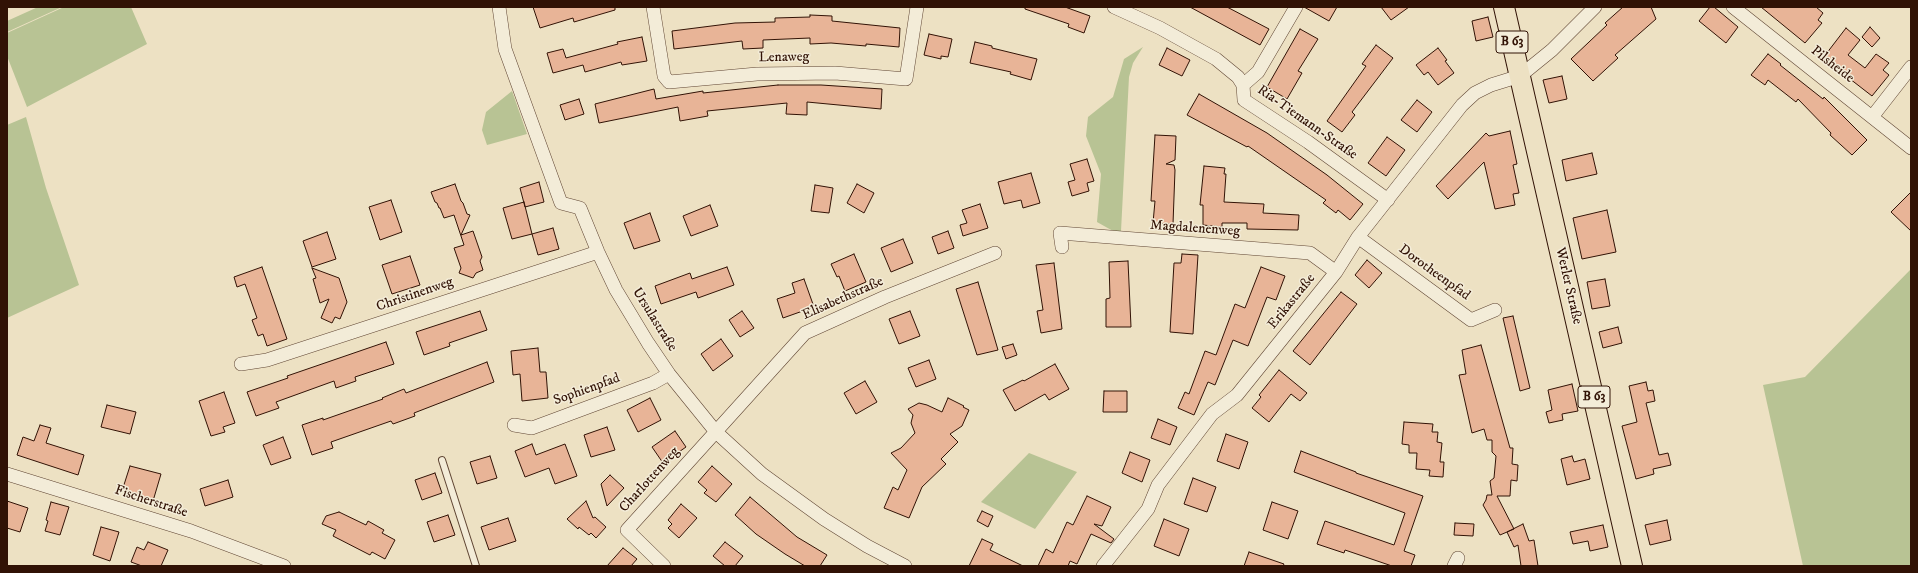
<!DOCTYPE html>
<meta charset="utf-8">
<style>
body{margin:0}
#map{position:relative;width:1918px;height:573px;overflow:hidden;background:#ede1c3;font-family:"IM FELL DW Pica",serif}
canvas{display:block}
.frame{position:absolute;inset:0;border:8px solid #311205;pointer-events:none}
</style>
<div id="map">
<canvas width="1918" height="573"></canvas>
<div class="frame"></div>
</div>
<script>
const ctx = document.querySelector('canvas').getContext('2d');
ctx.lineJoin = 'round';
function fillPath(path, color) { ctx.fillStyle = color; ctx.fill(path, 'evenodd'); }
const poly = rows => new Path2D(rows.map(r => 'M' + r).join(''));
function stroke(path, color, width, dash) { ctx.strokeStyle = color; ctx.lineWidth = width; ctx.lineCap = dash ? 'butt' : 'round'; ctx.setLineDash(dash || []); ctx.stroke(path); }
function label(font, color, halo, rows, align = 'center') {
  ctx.font = font + ' "IM FELL DW Pica",serif'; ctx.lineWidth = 3; ctx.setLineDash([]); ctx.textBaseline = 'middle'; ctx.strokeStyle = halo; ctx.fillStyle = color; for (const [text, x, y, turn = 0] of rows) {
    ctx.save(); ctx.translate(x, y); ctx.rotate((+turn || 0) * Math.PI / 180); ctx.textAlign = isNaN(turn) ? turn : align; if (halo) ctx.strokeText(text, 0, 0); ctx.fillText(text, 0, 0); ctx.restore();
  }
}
fillPath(poly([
 [38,7,62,7,7,32,7,21],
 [64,7,131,7,147,44,27,107,7,56,7,33],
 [1143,47,1133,63,1129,77,1121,231,1113,231,1097,222,1101,174,1086,136,1088,117,1113,97,1124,59],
 [512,91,527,134,487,145,482,130,486,112],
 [26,117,46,188,79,285,7,318,7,125],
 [1911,269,1911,566,1803,566,1763,385,1805,377],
 [1029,453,1077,472,1035,529,981,502]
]), '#b8c394');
const building = poly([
 [533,7,615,7,615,10,574,22,573,18,540,28,533,7],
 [1025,7,1065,7,1090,16,1084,33,1068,27,1069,24,1025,9,1025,7],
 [1190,7,1227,7,1269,29,1260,45,1190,7],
 [1304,7,1337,7,1329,21,1304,7],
 [1381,7,1409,7,1391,20,1381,7],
 [1623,7,1651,7,1656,19,1615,55,1618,58,1593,81,1571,59,1607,25,1605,23,1623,7],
 [1710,7,1714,7,1738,27,1726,43,1699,21,1710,7],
 [1761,7,1816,7,1823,13,1818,20,1822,23,1805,43,1761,7],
 [810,15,832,16,832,21,900,28,899,47,866,44,866,46,831,43,810,44,810,38,763,40,763,48,743,49,742,41,674,49,672,31,735,23,775,22,775,18,810,17,810,15],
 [1488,17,1493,37,1476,41,1472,21,1488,17],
 [1870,27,1880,38,1872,47,1862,37,1870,27],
 [1846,28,1860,40,1848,55,1865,68,1876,54,1889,63,1883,70,1889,75,1872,96,1823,58,1846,28],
 [1300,29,1318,39,1298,71,1302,73,1287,99,1267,87,1300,29],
 [929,34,952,39,948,57,941,56,941,59,924,55,929,34],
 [642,37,647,61,622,65,621,62,585,72,583,65,553,73,547,53,563,49,566,58,618,44,617,42,642,37],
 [975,42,992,46,992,48,1037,59,1031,80,1010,74,1011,72,970,63,975,42],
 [1376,45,1393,58,1352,112,1355,115,1342,132,1327,121,1366,66,1362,64,1376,45],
 [1167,48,1190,60,1182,76,1159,65,1167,48],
 [1438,48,1447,60,1445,61,1454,73,1438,85,1428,72,1424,75,1416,65,1438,48],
 [1768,54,1781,64,1780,65,1823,99,1824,97,1867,140,1852,155,1830,135,1831,133,1798,99,1796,102,1768,80,1765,85,1751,75,1768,54],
 [1562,76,1567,99,1549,103,1543,80,1562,76],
 [778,85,821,85,882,89,881,109,807,102,807,115,786,114,787,103,707,111,708,116,680,121,678,107,599,123,595,104,654,89,656,99,703,91,703,93,778,85],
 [1199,94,1267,133,1327,175,1363,204,1350,220,1338,210,1336,213,1323,203,1326,200,1248,146,1247,147,1187,115,1199,94],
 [579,99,584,114,565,120,560,105,579,99],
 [1417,100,1432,112,1417,132,1401,120,1417,100],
 [1510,131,1517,164,1513,165,1519,193,1513,194,1515,205,1495,209,1484,162,1448,199,1436,186,1486,133,1489,136,1510,131],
 [1155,135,1176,136,1175,160,1166,164,1174,165,1175,170,1173,224,1153,223,1155,201,1151,201,1155,135],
 [1387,137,1405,150,1386,176,1368,163,1387,137],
 [1592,153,1597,174,1566,181,1562,160,1592,153],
 [1087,159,1094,181,1087,183,1089,191,1072,196,1068,182,1075,180,1070,164,1087,159],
 [1204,166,1225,168,1224,174,1226,174,1224,202,1264,204,1263,213,1299,215,1298,230,1247,229,1247,223,1222,223,1222,227,1203,225,1203,205,1200,205,1204,166],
 [1031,173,1040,203,1023,208,1021,200,1004,204,998,182,1031,173],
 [539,182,544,202,525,207,520,188,539,182],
 [455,184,461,201,463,203,467,214,470,215,461,235,473,231,482,257,480,261,483,270,476,273,473,278,459,273,461,268,454,248,464,245,454,215,444,218,440,208,439,208,437,203,435,202,431,192,455,184],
 [857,184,874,193,864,213,847,203,857,184],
 [815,185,833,188,829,213,811,211,815,185],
 [1911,192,1911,231,1891,212,1911,192],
 [391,200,402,232,380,240,369,207,391,200],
 [524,202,532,234,512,239,503,208,524,202],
 [980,204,988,228,963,236,960,225,967,223,962,210,980,204],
 [710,205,718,226,691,236,683,216,710,205],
 [1607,210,1616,252,1582,259,1573,218,1607,210],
 [650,213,660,241,634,249,624,223,650,213],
 [553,228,559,249,538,255,532,234,553,228],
 [948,231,954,248,938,254,932,237,948,231],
 [327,232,336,259,312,267,303,241,327,232],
 [903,239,913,263,891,272,881,248,903,239],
 [854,254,866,282,845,291,839,276,837,277,831,264,854,254],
 [1182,254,1198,255,1193,334,1170,332,1174,263,1181,263,1182,254],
 [410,256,420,285,392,294,382,265,410,256],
 [1367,260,1382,273,1369,288,1355,275,1367,260],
 [1128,261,1131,327,1106,327,1106,299,1110,298,1109,262,1128,261],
 [1054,263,1062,329,1041,333,1037,311,1043,310,1036,265,1054,263],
 [262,267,287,339,267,346,263,334,258,336,252,320,257,318,245,284,237,287,234,277,262,267],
 [727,267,734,285,698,298,696,292,661,304,655,286,690,273,692,279,727,267],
 [1261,267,1285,276,1276,300,1267,297,1248,346,1233,340,1215,385,1208,382,1194,415,1178,408,1185,392,1189,394,1205,351,1216,355,1235,304,1245,308,1261,267],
 [312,268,339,278,347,302,340,319,335,317,332,323,321,318,329,299,320,303,313,279,316,278,312,268],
 [804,279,814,307,783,318,777,299,795,293,792,283,804,279],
 [1605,279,1610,306,1592,309,1587,282,1605,279],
 [978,282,998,350,977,355,956,289,978,282],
 [1341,292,1357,304,1310,365,1293,351,1341,292],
 [480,311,487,330,449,343,450,346,424,355,416,332,480,311],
 [742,311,754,328,740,337,729,320,742,311],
 [910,311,920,336,899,344,889,319,910,311],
 [1513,316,1530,388,1520,391,1503,318,1513,316],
 [1618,327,1622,343,1603,348,1599,332,1618,327],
 [721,339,733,356,713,371,701,354,721,339],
 [386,342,394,364,355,377,356,381,336,388,334,381,276,402,279,408,256,416,247,392,288,378,287,376,386,342],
 [1013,344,1017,355,1006,359,1002,347,1013,344],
 [1481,345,1510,448,1513,448,1512,464,1518,465,1517,481,1511,480,1510,496,1497,496,1514,529,1500,535,1483,505,1486,500,1487,495,1492,495,1490,481,1494,478,1496,456,1492,452,1492,440,1487,440,1484,429,1472,433,1459,375,1466,374,1462,350,1481,345],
 [538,348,540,372,546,372,548,398,522,401,520,374,513,375,511,351,538,348],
 [929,360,936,379,916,387,908,368,929,360],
 [487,362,494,382,414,413,415,416,393,424,391,421,331,442,333,448,312,455,302,425,323,418,323,420,383,399,382,398,404,389,406,393,487,362],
 [1055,364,1069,389,1049,400,1045,394,1015,411,1003,390,1023,380,1024,381,1055,364],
 [1279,370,1307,393,1300,401,1291,394,1269,422,1252,408,1261,397,1259,395,1279,370],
 [865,381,877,402,856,414,844,393,865,381],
 [1646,382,1648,391,1653,390,1655,401,1646,403,1659,455,1668,453,1671,465,1653,469,1654,474,1636,479,1622,426,1637,422,1629,386,1646,382],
 [1572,384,1578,411,1562,414,1563,420,1549,423,1546,412,1552,410,1548,390,1572,384],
 [1104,391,1127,391,1127,412,1103,412,1104,391],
 [224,392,235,423,223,427,225,432,211,436,199,401,224,392],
 [650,398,661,420,638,432,627,410,650,398],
 [948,398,964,406,963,407,969,410,962,426,950,434,958,442,941,459,946,464,922,487,909,518,884,508,893,487,898,490,907,470,891,453,901,448,915,433,911,423,913,415,908,409,919,403,927,405,942,412,948,398],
 [107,405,136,412,130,434,101,427,107,405],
 [1158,419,1177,427,1170,445,1151,438,1158,419],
 [1404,422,1433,424,1432,432,1438,432,1437,442,1442,443,1440,462,1444,462,1443,477,1429,476,1430,470,1416,469,1417,453,1409,453,1409,445,1402,444,1404,422],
 [40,425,51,428,46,443,84,455,78,475,17,455,23,437,34,441,40,425],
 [607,427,615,450,591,457,584,435,607,427],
 [675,431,686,447,663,463,652,447,675,431],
 [1226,434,1248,442,1239,469,1217,461,1226,434],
 [283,437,291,458,271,465,263,445,283,437],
 [532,444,536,455,565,444,577,476,555,484,549,468,525,477,515,451,532,444],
 [1301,451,1356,472,1356,473,1423,496,1404,551,1415,555,1411,566,1392,566,1345,550,1344,553,1317,544,1325,521,1394,545,1405,513,1294,472,1301,451],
 [1130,452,1150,460,1142,482,1122,473,1130,452],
 [490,456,497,478,477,484,470,462,490,456],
 [1572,456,1574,462,1585,459,1590,479,1567,485,1561,459,1572,456],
 [130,466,161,474,153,501,122,491,130,466],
 [712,466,732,484,716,502,704,493,707,490,698,482,712,466],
 [435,473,442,493,422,500,415,480,435,473],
 [610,475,624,488,607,506,601,484,610,475],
 [1193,478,1216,487,1207,512,1184,504,1193,478],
 [228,480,233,497,205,506,200,489,228,480],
 [1087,496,1111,507,1102,526,1094,524,1114,539,1111,543,1091,534,1077,564,1070,561,1068,566,1038,566,1046,549,1053,553,1067,522,1073,525,1087,496],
 [750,497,797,537,827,555,820,566,805,566,785,554,756,534,735,515,750,497],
 [7,501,28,508,20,532,7,528,7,501],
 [586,501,593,518,595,517,606,527,596,538,591,533,589,535,579,527,578,529,567,519,586,501],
 [51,502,69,507,60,535,45,531,48,521,46,520,51,502],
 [1272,502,1298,511,1288,539,1263,530,1272,502],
 [681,504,697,518,679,538,668,528,672,524,668,520,681,504],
 [982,511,993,516,988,527,977,521,982,511],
 [339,512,366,525,368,521,384,530,382,533,395,540,385,559,372,552,370,555,333,536,336,530,322,524,326,516,339,512],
 [448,515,455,535,434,542,427,522,448,515],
 [508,518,516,541,489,550,481,527,508,518],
 [1164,519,1189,529,1179,556,1154,546,1164,519],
 [1667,520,1671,540,1650,545,1645,525,1667,520],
 [1455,523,1474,524,1473,536,1454,535,1455,523],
 [1523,524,1529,541,1534,540,1538,566,1521,566,1518,545,1514,547,1507,532,1523,524],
 [1603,525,1608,547,1590,551,1588,541,1573,544,1570,532,1603,525],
 [101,527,119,532,110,561,93,555,101,527],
 [982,539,993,544,990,550,1023,566,969,566,982,539],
 [148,542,168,550,161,566,142,566,131,562,137,547,144,550,148,542],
 [725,542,743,556,735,566,725,566,713,556,725,542],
 [623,548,637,559,631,566,607,566,623,548],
 [1249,552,1284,564,1283,566,1244,566,1249,552]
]);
fillPath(building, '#e8b497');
stroke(building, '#311205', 1);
const service = poly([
 [442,460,476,566]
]);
const minor = poly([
 [499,7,505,49,561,203,580,208,598,252,616,290,648,343,669,374,716,432,762,474,824,519,867,546,905,566],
 [653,7,664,76,669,82,757,74,835,73,906,79,917,7],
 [1114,7,1160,28,1216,59,1238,77,1243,85,1244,100,1308,142,1388,200],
 [1733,7,1911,148],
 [1243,85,1258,72,1296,7],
 [1872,117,1911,67],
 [1358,237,1471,320,1495,310],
 [1062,247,1060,233,1310,253,1336,272],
 [241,364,267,360,598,252],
 [514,425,532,428,653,383,669,374],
 [7,474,191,531,284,566],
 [664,566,627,530,805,333,885,297,995,253],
 [1103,566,1148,509,1158,485,1212,414,1237,395,1336,272,1358,237,1462,105,1475,93,1491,85,1520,76,1552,50,1595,7],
 [1454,566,1458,558]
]);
const primary = poly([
 [1504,7,1632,566]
]);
stroke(service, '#604634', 8);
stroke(minor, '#604634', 14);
stroke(primary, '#311205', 22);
stroke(service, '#f3ecd8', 6);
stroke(minor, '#f3ecd8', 13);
stroke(primary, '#ede1c3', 20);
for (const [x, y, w] of [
 [1512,42,32],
 [1594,397,32]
]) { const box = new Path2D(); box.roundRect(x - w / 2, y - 11, w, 22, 3); ctx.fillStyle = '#f3ecd8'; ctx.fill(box); stroke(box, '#311205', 1); }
label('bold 13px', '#311205', null, [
 ["B 63",1512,42],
 ["B 63",1594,397]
]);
label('14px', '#311205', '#f3ecd8', [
 ["Lenaweg",784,58,-1],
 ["Pilsheide",1832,65,38],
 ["Ria-Tiemann-Straße",1307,123,35],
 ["Magdalenenweg",1195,229,4],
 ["Dorotheenpfad",1434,273,36],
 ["Werler Straße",1568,286,77],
 ["Christinenweg",415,295,-19],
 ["Elisabethstraße",843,299,-24],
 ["Erikastraße",1292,302,-51],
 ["Ursulastraße",654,320,58],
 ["Sophienpfad",587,390,-20],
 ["Charlottenweg",650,480,-48],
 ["Fischerstraße",151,502,18]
]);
</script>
